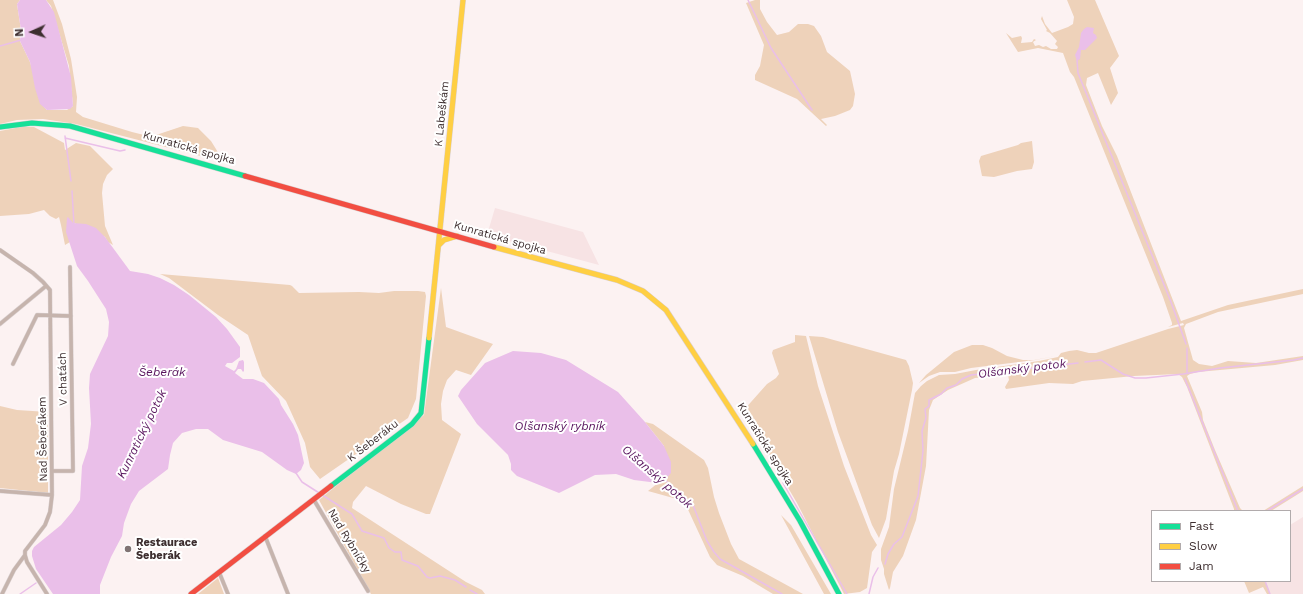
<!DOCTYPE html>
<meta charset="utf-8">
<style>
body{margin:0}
#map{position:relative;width:1303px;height:594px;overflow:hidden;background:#fcf2f2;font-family:"Work Sans",sans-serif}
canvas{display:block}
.legend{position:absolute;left:1151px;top:510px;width:140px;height:72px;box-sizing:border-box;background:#fff;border:1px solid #b1abac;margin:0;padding:5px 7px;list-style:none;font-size:12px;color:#3d2e2f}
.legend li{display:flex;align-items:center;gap:8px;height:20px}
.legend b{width:20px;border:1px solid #b1abac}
.north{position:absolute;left:12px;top:12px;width:40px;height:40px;-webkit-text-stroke:3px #fff;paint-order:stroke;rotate:267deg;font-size:11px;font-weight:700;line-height:16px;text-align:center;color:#3d2e2f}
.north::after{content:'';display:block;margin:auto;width:14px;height:18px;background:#3d2e2f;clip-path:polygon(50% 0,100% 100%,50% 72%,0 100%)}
</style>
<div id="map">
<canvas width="1303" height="594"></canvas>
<ul class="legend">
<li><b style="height:5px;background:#16e098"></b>Fast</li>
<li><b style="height:5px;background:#ffcf43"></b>Slow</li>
<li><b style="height:5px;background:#f24e42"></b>Jam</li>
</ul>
<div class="north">N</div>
</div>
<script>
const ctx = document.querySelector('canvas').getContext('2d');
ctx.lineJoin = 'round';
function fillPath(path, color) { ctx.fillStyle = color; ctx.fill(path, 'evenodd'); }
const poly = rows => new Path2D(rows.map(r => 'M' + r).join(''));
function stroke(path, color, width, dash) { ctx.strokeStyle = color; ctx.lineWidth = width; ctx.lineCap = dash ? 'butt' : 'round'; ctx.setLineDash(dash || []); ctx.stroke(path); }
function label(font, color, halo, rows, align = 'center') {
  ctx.font = font + ' "Work Sans",sans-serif'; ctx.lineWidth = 4; ctx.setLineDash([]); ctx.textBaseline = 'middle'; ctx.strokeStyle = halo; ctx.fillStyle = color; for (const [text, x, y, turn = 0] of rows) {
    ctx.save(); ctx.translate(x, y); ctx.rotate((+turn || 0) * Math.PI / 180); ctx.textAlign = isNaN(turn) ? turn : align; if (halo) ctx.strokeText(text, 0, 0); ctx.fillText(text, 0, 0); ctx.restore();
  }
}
fillPath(poly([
 [495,208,583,232,599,265,487,235],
 [1303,517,1303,594,1270,594,1265,581,1290,581,1290,525]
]), '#f7e3e4');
fillPath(poly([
 [0,0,20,0,17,4,21,30,20,41,30,62,44,107,47,110,67,110,73,106,69,66,51,6,46,0,53,0,62,24,71,59,77,97,76,112,83,117,132,132,148,136,153,136,183,126,198,128,211,141,224,162,76,124,43,119,17,120,0,124],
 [755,0,760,0,760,9,767,22,777,35,789,32,798,24,808,24,814,26,821,36,827,52,850,71,855,94,853,106,850,110,835,116,821,119,827,125,826,126,797,99,755,80,755,75,760,66,764,45,746,3],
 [1067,0,1095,0,1119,56,1110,68,1118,93,1111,105,1098,73,1087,78,1086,85,1102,126,1117,156,1181,321,1228,305,1303,289,1303,294,1218,312,1186,324,1184,328,1193,360,1199,364,1212,366,1228,361,1256,363,1303,356,1303,360,1275,365,1198,372,1190,374,1187,376,1202,412,1203,420,1215,450,1240,508,1243,511,1234,511,1234,509,1187,387,1182,377,1178,374,1134,376,1082,381,1073,384,1049,383,1006,389,1005,387,1009,380,1008,375,1006,375,975,378,948,390,933,400,929,410,926,466,916,520,903,556,893,572,890,588,889,590,884,574,884,569,881,560,881,549,889,527,894,489,908,431,915,393,921,386,927,381,939,375,955,374,976,370,1039,361,1058,357,1061,353,1069,351,1077,350,1089,353,1096,353,1168,329,1184,325,1183,323,1168,327,1172,325,1172,323,1163,297,1074,77,1070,72,1063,53,1038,48,1018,52,1006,33,1012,38,1021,36,1022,38,1021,43,1032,42,1034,39,1036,40,1033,42,1035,46,1039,45,1043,47,1046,46,1051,49,1057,49,1058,47,1055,44,1057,41,1050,33,1046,31,1047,30,1041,19,1042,16,1045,24,1052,33,1068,27,1073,24,1074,17],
 [21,127,34,127,64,143,65,150,76,143,90,146,113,169,107,175,103,184,102,193,105,226,113,245,108,242,105,237,74,223,69,224,70,242,65,245,61,225,59,217,56,219,50,216,44,210,29,214,0,216,0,131],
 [1032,141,1034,162,1032,169,1017,171,994,177,982,176,979,161,981,156,1018,145,1021,143],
 [160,274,290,285,292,286,299,293,359,292,379,293,394,291,418,291,425,292,426,296,416,399,408,418,320,479,310,467,305,443,286,401,262,376,248,335,218,315,169,278],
 [441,288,446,327,493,344,471,375,456,370,447,380,443,391,441,404,442,420,461,434,430,514,426,514,401,504,366,486,353,502,352,508,466,582,482,590,485,594,371,594,319,500,424,415],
 [795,335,806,336,818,386,844,466,871,535,877,545,872,552,867,588,860,592,844,594,797,503,743,411,767,384,776,378,779,374,772,353,773,350,795,342],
 [809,336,823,337,906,360,909,366,913,383,912,390,899,454,894,471,886,519,879,538,872,525,838,432],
 [972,345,983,345,992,348,1007,356,1023,360,1034,360,1056,356,1035,360,971,368,955,372,940,372,929,376,919,383,926,375,954,352],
 [0,406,17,410,48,412,48,493,0,488],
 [645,422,653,424,704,460,708,468,714,497,719,513,731,544,739,559,803,594,773,594,743,576,717,565,710,557,684,501,648,491,658,483,665,480,664,446],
 [1303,486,1303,491,1271,511,1263,511],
 [781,515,791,525,831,594,824,594],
 [218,578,224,594,198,594],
 [1244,581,1265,581,1270,594,1267,594,1263,587,1249,593]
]), '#eed2ba');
fillPath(poly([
 [20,0,46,0,54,12,71,77,73,106,70,109,47,110,40,104,35,88,30,62,20,41,21,30,17,4],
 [1087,27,1094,28,1093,33,1096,35,1097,38,1085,50,1081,50,1080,59,1077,61,1075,55,1079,47,1081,33,1084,29],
 [68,217,73,223,86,224,96,228,105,237,130,271,148,274,160,278,174,285,189,295,216,317,227,329,240,347,240,357,232,363,227,363,225,366,234,371,236,369,239,361,243,360,244,362,244,371,243,372,241,369,238,369,235,373,243,379,253,379,264,383,279,399,281,405,293,424,298,435,304,463,301,470,296,474,287,470,262,452,223,440,208,429,196,429,182,433,173,443,170,455,168,469,139,491,131,504,124,523,122,536,111,557,100,585,100,594,53,594,36,569,32,556,32,551,34,547,61,525,72,512,80,500,82,466,88,448,91,424,89,388,90,374,108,336,109,322,106,309,88,281,77,266,66,232,67,218],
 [513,351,541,353,566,360,618,392,645,422,664,446,671,462,671,473,665,480,658,483,634,480,616,474,595,475,559,493,517,476,511,470,511,464,508,455,477,424,458,396,461,390,485,363]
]), '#eabfe9');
stroke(poly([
 [748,0,771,48,812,110],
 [0,46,21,40],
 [1077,60,1078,73,1171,302,1186,344],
 [65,136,71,181],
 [65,138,120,151,125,150],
 [72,191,74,225],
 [1187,348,1187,372],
 [1085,362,1101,360,1123,374,1135,378,1146,378,1183,374,1220,368,1294,360,1303,358],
 [1185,379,1238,511],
 [296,473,302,482,352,514,362,531,384,538,389,548,395,552,401,552,402,560,418,566,427,577,430,578,440,576,455,580,466,587],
 [665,480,693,505,707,541,714,552,720,559,782,594],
 [783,483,847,594],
 [1267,511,1303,489],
 [885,564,888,554,894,544,902,537,918,496,923,451,922,431,926,418,925,409,929,406,929,400,941,394,947,388,956,385,962,379,971,375,1078,363],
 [1265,581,1270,594],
 [470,590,477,594],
 [20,594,36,583],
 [869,594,873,577,878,568]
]), '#eabfe9', 1.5);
const street = poly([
 [0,250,33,273,43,282,50,290,52,495,50,512,45,525,25,551,25,555,14,570,2,594],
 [0,324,46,286],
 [13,364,37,315,71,316],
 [52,471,73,471,70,267],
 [0,491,52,495],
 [314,500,368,591],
 [265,536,288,594],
 [25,555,27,562,47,594],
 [219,572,228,594]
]);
const fast = poly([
 [0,127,32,123,70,126,245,176],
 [753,444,800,521,839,594],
 [331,486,412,424,421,413,429,338]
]);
const slow = poly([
 [439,245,444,240,457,236],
 [494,247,617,280,643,291,666,310,753,444],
 [429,338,463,0]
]);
const jam = poly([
 [245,176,494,247],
 [191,594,331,486]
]);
stroke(street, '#d9d0d0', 4.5);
stroke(fast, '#d9d0d0', 6);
stroke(slow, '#d9d0d0', 6);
stroke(jam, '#d9d0d0', 6);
stroke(street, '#c6b4ad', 3.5);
stroke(fast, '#16e098', 5);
stroke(slow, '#ffcf43', 5);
stroke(jam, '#f24e42', 5);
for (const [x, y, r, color] of [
 [128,549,4,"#807373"]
]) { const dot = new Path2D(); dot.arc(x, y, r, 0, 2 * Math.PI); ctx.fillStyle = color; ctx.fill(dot); stroke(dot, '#fff', 1.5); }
label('11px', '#3d2e2f', '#fff', [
 ["K Labeškám",442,114,-84],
 ["Kunratická spojka",189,148,16],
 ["Kunratická spojka",500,238,16],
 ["V chatách",63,379,-91],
 ["Nad Šeberákem",43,439,-91],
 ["K Šeberáku",373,441,-38],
 ["Kunratická spojka",765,444,58],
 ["Nad Rybníčky",349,541,59]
]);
label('bold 11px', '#3d2e2f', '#fff', [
 ["Restaurace",136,543],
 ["Šeberák",136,556]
], 'left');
label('italic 12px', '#59155e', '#fff', [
 ["Olšanský potok",1022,369,-7],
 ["Šeberák",162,372],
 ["Olšanský rybník",560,426],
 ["Kunratický potok",142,434,-64],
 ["Olšanský potok",657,477,41]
]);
</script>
